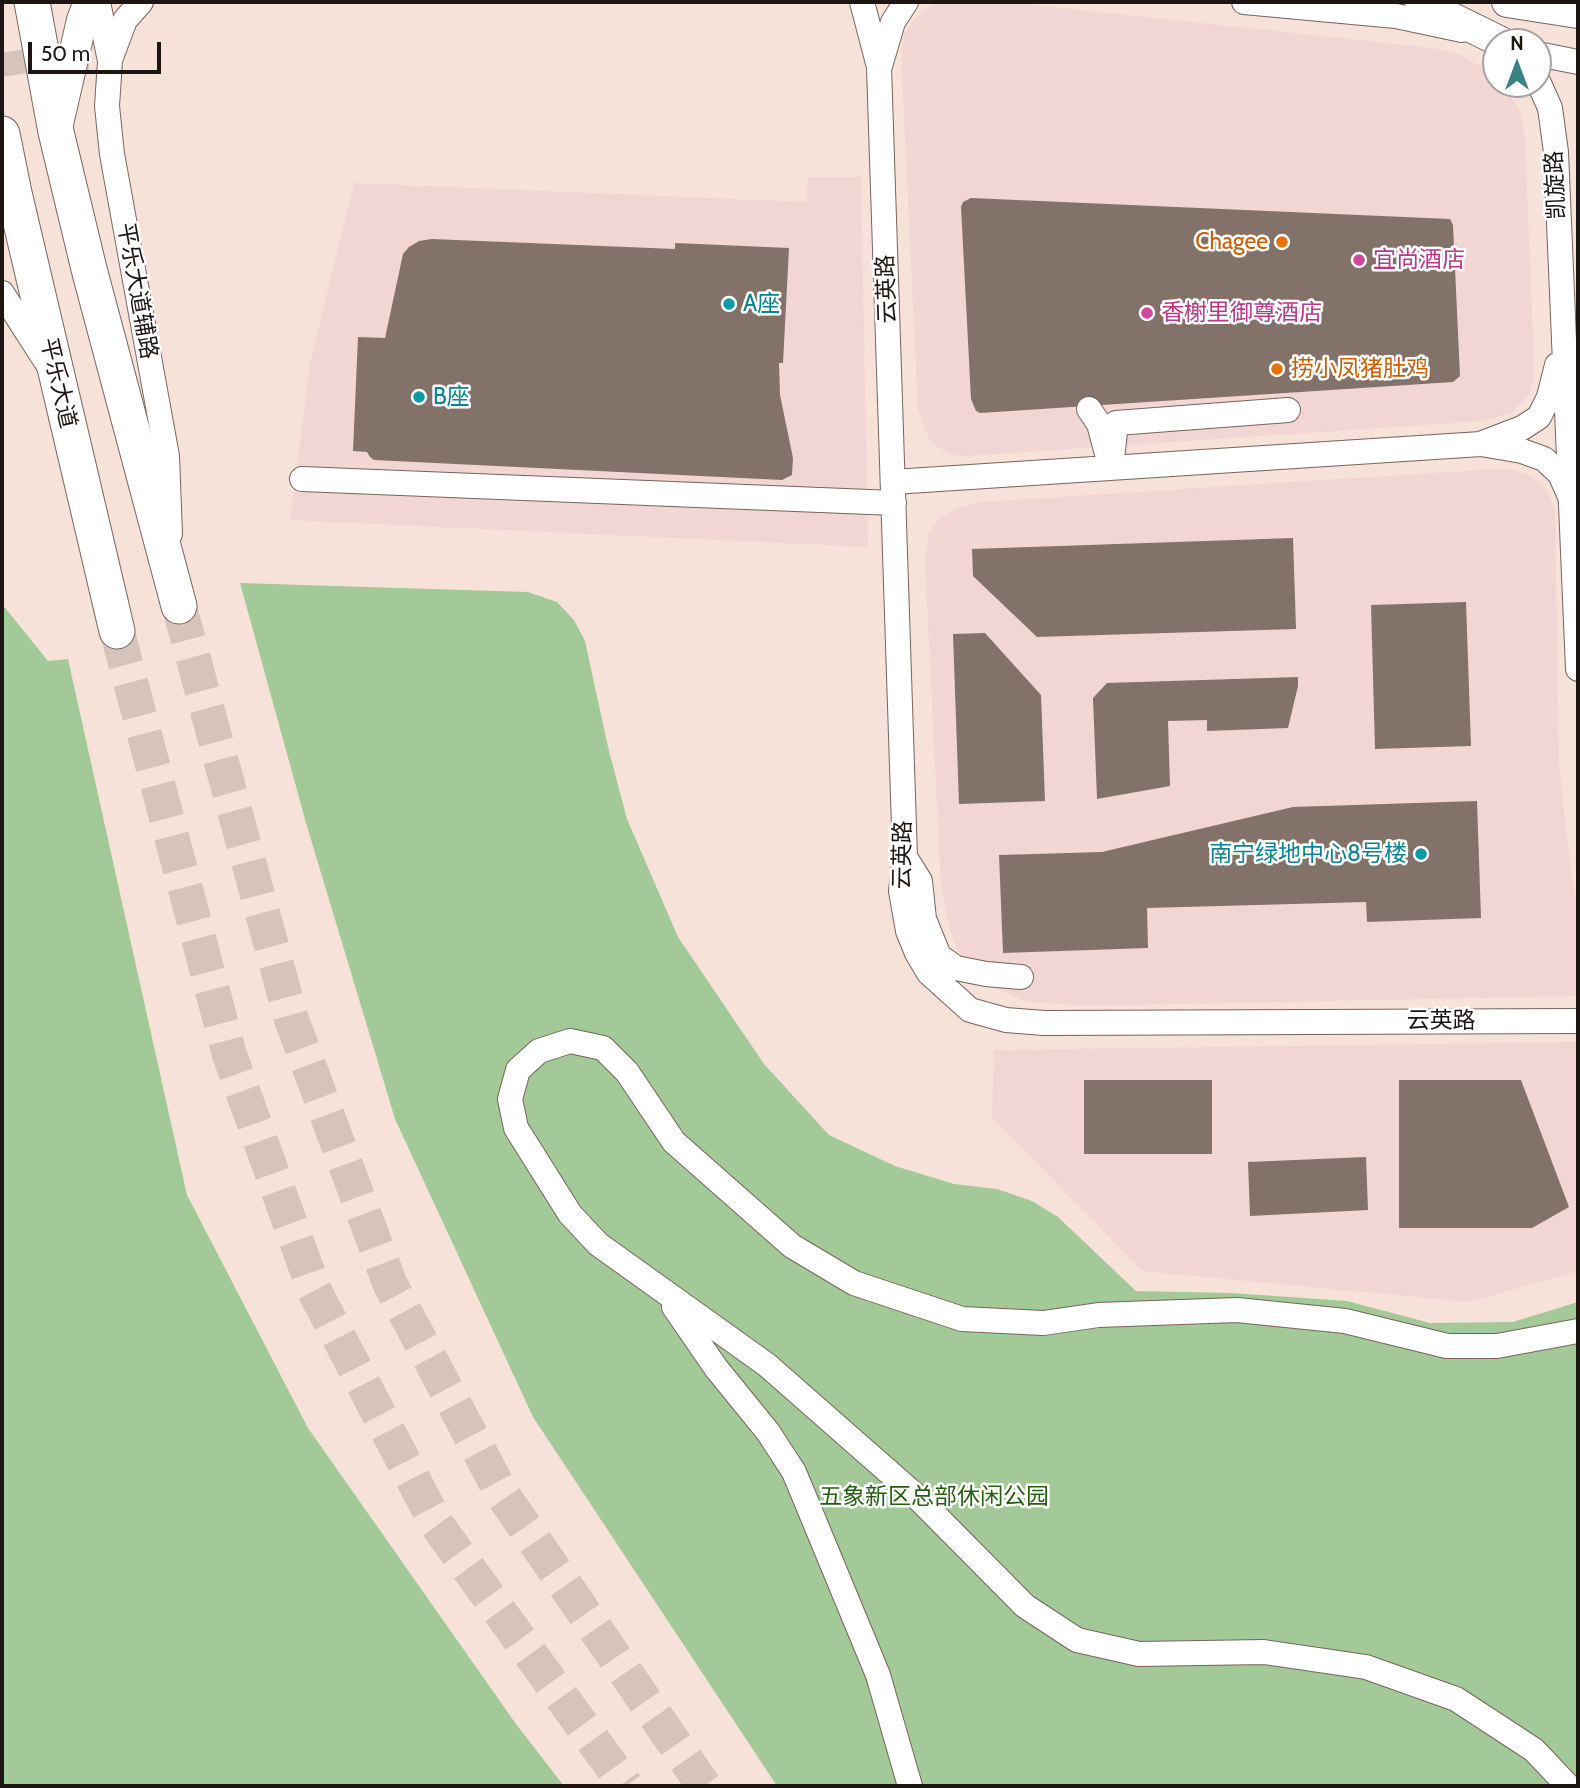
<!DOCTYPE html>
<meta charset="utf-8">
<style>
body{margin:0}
#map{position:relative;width:1580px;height:1788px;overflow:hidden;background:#f7e2da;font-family:Cabin,sans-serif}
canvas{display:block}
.frame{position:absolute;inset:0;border:4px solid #1d1613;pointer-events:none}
.north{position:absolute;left:1482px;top:28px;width:70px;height:70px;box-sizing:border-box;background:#fff;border:2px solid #a5a2a1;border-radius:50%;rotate:0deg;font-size:19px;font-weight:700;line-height:28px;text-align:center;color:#1d1613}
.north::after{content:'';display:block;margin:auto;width:24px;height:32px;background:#398282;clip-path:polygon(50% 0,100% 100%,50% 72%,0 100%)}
.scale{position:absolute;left:28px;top:42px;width:133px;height:32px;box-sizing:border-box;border:4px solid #1d1613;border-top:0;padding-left:9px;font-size:21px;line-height:24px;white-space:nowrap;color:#1d1613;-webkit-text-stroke:5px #fff;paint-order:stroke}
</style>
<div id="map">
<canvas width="1580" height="1788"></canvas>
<div class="frame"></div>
<div class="north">N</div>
<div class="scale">50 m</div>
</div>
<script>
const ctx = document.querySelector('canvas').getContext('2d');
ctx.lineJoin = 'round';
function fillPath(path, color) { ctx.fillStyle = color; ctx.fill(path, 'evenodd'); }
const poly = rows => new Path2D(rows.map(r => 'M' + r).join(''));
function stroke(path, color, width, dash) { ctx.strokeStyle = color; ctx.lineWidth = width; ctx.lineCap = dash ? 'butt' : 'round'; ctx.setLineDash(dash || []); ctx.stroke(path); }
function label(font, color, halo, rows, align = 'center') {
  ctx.font = font + ' Cabin,"Noto Sans SC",sans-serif'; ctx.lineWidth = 5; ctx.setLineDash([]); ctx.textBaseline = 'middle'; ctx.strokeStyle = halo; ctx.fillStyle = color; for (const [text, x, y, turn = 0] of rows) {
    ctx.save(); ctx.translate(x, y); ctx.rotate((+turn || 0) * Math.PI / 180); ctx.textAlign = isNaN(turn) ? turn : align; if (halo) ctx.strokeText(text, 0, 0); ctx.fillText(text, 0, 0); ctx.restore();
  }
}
fillPath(poly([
 [938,2,1007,2,1432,48,1461,55,1486,69,1496,78,1496,84,1503,84,1507,88,1520,112,1525,136,1534,365,1533,382,1529,395,1512,413,1484,421,966,456,952,455,939,448,928,437,918,409,901,52,904,34,914,20,925,9],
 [808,177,861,177,868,547,290,520,310,363,354,183,806,202],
 [1495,469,1513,470,1529,475,1542,484,1549,495,1555,510,1559,761,1567,840,1578,916,1578,996,1082,1006,1025,1001,987,985,963,964,950,930,941,885,925,563,928,535,939,519,958,508,981,502],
 [1578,1042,1578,1271,1469,1302,1142,1271,992,1117,994,1050]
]), '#f1d6d4');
fillPath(poly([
 [240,583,528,592,557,602,574,620,585,641,608,747,627,819,678,937,764,1064,829,1135,895,1166,954,1184,997,1189,1032,1201,1058,1217,1136,1291,1232,1293,1347,1301,1430,1323,1513,1322,1578,1302,1578,1786,777,1786,533,1417,395,1119,306,823],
 [2,604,48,661,68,659,187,1195,308,1428,516,1724,564,1786,2,1786]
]), '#a4c998');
fillPath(poly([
 [971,198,1450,219,1453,225,1460,376,1453,382,980,413,976,411,971,399,961,207,963,202],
 [432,239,675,249,675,243,789,248,783,363,779,363,780,395,793,458,792,475,782,480,374,460,370,457,367,452,353,451,358,337,385,338,403,254,409,247,419,241],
 [1293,538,1296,629,1037,637,973,576,972,549],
 [1466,602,1471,746,1375,749,1371,605],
 [985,633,1041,695,1045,801,959,804,953,634],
 [1298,677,1298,686,1288,728,1207,731,1207,720,1168,721,1170,786,1097,799,1093,698,1107,683],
 [1477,801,1481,918,1367,922,1366,902,1147,908,1148,948,1003,953,999,855,1102,852,1293,807],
 [1084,1080,1212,1080,1212,1154,1084,1154],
 [1399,1080,1521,1080,1569,1207,1532,1228,1399,1228],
 [1366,1157,1368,1210,1250,1216,1248,1162]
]), '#837269');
stroke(poly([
 [2,65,32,60,89,59]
]), '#d6c3bc', 24, [24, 12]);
stroke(poly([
 [179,606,291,1018,390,1284,502,1494,704,1786],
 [117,631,229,1053,314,1290,437,1525,626,1786]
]), '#d6c3bc', 35, [35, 18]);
const minor = poly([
 [98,2,110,61,107,106,112,154,167,456,170,534],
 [862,2,879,67,905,857,901,891,908,931,917,953,929,973,970,1010,1006,1020,1044,1023,1578,1021],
 [1244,2,1396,16,1462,30],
 [1538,54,1578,62],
 [110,60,125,20,141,2],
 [880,66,893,22,906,2],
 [1538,81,1550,108,1556,152,1578,669],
 [2,293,47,363],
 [1089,409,1099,424,1107,454],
 [1483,443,1522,428,1539,417,1549,397,1557,365],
 [1111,468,1116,423,1288,410],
 [302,479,894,503],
 [893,482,1481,444,1522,451,1544,459,1560,474,1571,499],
 [905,857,920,881,924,919,939,956,956,968,986,974,1021,977],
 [674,1307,716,1368,768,1432,794,1472,878,1675,910,1786],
 [1568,1786,1534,1750,1456,1699,1366,1667,1264,1652,1139,1654,1077,1640,1025,1606,915,1495,767,1365,598,1244,570,1214,516,1128,510,1099,518,1070,539,1051,570,1041,603,1048,627,1072,674,1142,792,1246,854,1283,962,1319,1043,1323,1098,1315,1237,1310,1345,1321,1447,1346,1497,1346,1578,1331]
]);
const major = poly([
 [1420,2,1501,42],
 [1507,2,1578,13],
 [57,128,82,20,89,2]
]);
const highway = poly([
 [32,2,56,132,89,269,179,606],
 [2,134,14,193,117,631]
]);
stroke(minor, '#76645d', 26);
stroke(major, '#76645d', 32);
stroke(highway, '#76645d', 37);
stroke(minor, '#fff', 24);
stroke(major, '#fff', 30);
stroke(highway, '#fff', 35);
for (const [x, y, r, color] of [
 [1282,242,7,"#e8710a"],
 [1359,260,7,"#d1479c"],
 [729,304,7,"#0f9aa8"],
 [1147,313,7,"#d1479c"],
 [1277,369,7,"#e8710a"],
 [419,397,7,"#0f9aa8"],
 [1421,854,7,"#0f9aa8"]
]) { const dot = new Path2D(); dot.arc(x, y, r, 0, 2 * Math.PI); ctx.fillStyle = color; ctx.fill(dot); stroke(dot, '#fff', 2.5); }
label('23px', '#1d1613', '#fff', [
 ["凯旋路",1556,185,-93],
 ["云英路",887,289,-92],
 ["平乐大道辅路",137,291,80],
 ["平乐大道",58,383,77],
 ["云英路",903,855,-89],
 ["云英路",1441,1021]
]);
label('23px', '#c56008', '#fff', [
 ["Chagee",1268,242],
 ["捞小凤猪肚鸡",1291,369,"left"]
], 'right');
label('23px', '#b23c85', '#fff', [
 ["宜尚酒店",1373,260],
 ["香榭里御尊酒店",1161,313]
], 'left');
label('23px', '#0d838f', '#fff', [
 ["A座",743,304],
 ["B座",433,397],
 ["南宁绿地中心8号楼",1407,854,"right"]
], 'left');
label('23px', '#285c14', '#fff', [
 ["五象新区总部休闲公园",934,1497]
]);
</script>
